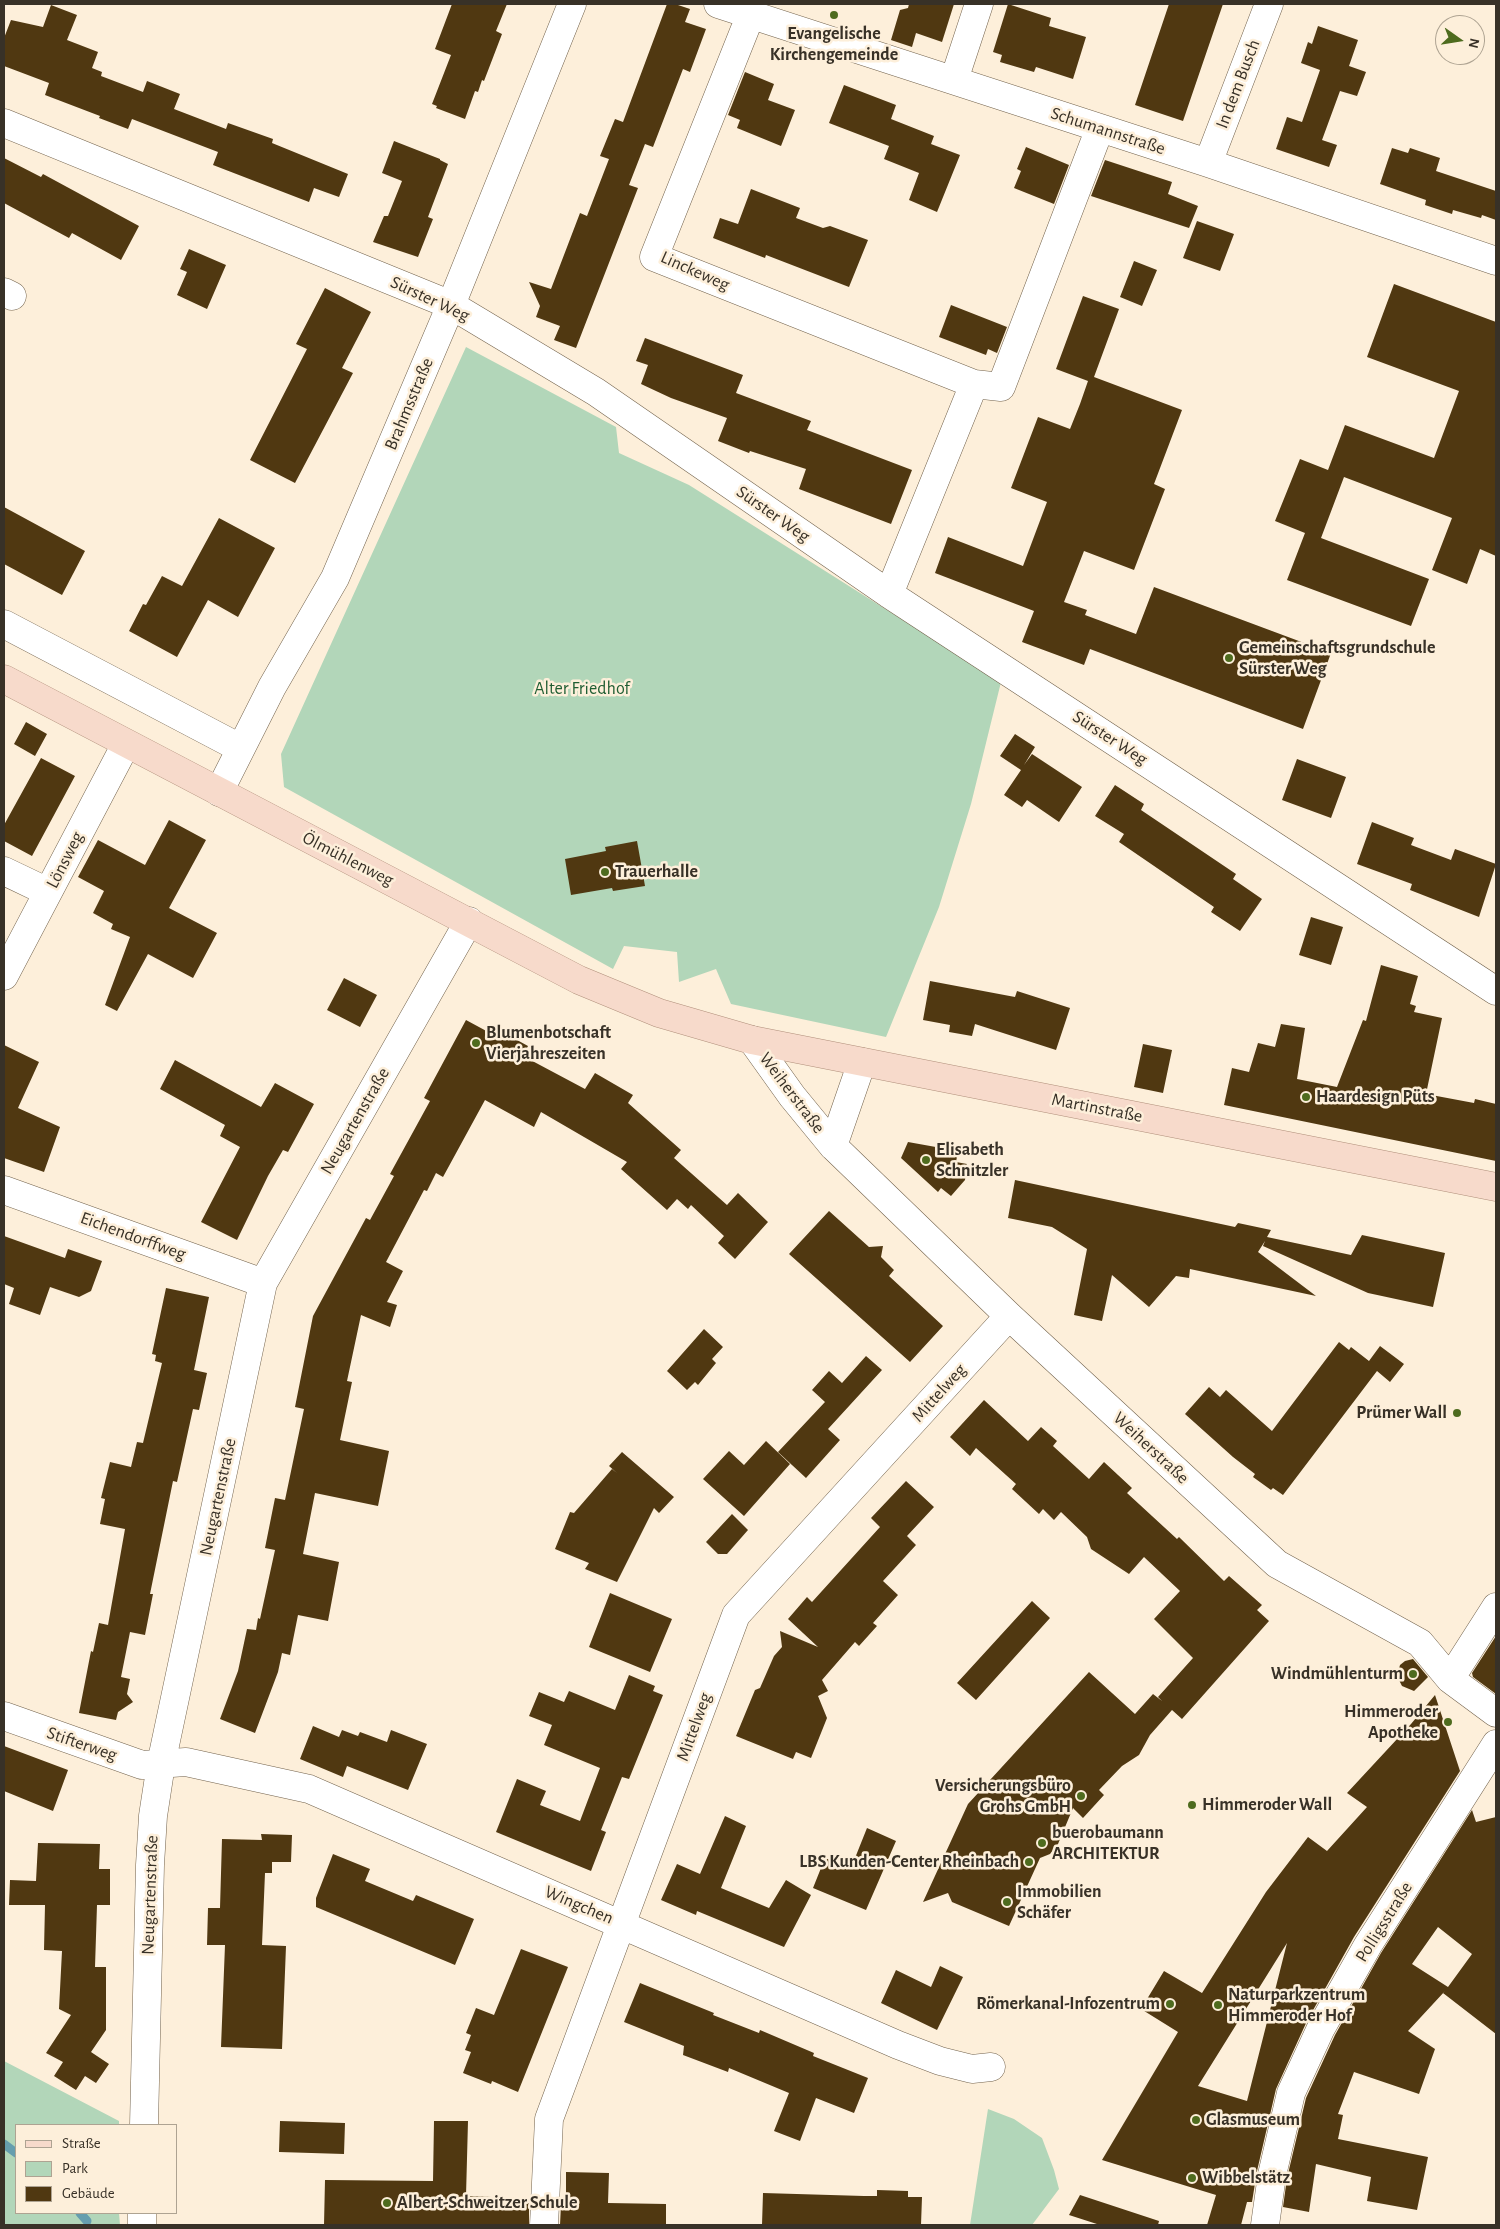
<!DOCTYPE html>
<meta charset="utf-8">
<style>
body{margin:0}
#map{position:relative;width:1500px;height:2229px;overflow:hidden;background:#fdefda;font-family:"Alegreya Sans",sans-serif}
canvas{display:block}
.frame{position:absolute;inset:0;border:5px solid #383127;pointer-events:none}
.legend{position:absolute;left:15px;top:2124px;width:162px;height:90px;box-sizing:border-box;background:#fdefda;border:1px solid #aea392;margin:0;padding:6px 9px;list-style:none;font-size:15px;color:#383127}
.legend li{display:flex;align-items:center;gap:10px;height:25px}
.legend b{width:25px;border:1px solid #aea392}
.north{position:absolute;left:1435px;top:15px;width:50px;height:50px;box-sizing:border-box;background:#fdefda;border:1px solid #aea392;border-radius:50%;rotate:103deg;font-size:14px;font-weight:700;line-height:20px;text-align:center;color:#383127}
.north::after{content:'';display:block;margin:auto;width:18px;height:22px;background:#4e6b1e;clip-path:polygon(50% 0,100% 100%,50% 72%,0 100%)}
</style>
<div id="map">
<canvas width="1500" height="2229"></canvas>
<div class="frame"></div>
<ul class="legend">
<li><b style="height:6px;background:#f7dacb"></b>Straße</li>
<li><b style="height:14px;background:#b2d6b9"></b>Park</li>
<li><b style="height:14px;background:#503811"></b>Gebäude</li>
</ul>
<div class="north">N</div>
</div>
<script>
const ctx = document.querySelector('canvas').getContext('2d');
ctx.lineJoin = 'round';
function fillPath(path, color) { ctx.fillStyle = color; ctx.fill(path, 'evenodd'); }
const poly = rows => new Path2D(rows.map(r => 'M' + r).join(''));
function stroke(path, color, width, dash) { ctx.strokeStyle = color; ctx.lineWidth = width; ctx.lineCap = dash ? 'butt' : 'round'; ctx.setLineDash(dash || []); ctx.stroke(path); }
function label(font, color, halo, rows, align = 'center') {
  ctx.font = font + ' "Alegreya Sans",sans-serif'; ctx.lineWidth = 5; ctx.setLineDash([]); ctx.textBaseline = 'middle'; ctx.strokeStyle = halo; ctx.fillStyle = color; for (const [text, x, y, turn = 0] of rows) {
    ctx.save(); ctx.translate(x, y); ctx.rotate((+turn || 0) * Math.PI / 180); ctx.textAlign = isNaN(turn) ? turn : align; if (halo) ctx.strokeText(text, 0, 0); ctx.fillText(text, 0, 0); ctx.restore();
  }
}
fillPath(poly([
 [466,347,616,427,619,453,689,485,1001,682,971,804,939,907,886,1037,731,1004,716,969,679,982,677,952,624,946,613,969,284,787,281,754],
 [4,2061,119,2121,119,2125,16,2125,16,2213,119,2213,120,2225,4,2225],
 [988,2109,1014,2119,1042,2138,1054,2170,1059,2189,1032,2225,970,2225]
]), '#b2d6b9');
stroke(poly([
 [4,2144,16,2153],
 [80,2213,87,2221]
]), '#669eae', 9);
fillPath(poly([
 [452,4,507,4,496,31,502,34,484,81,482,80,478,92,475,91,465,119,436,108,437,106,432,104,451,55,435,49],
 [667,4,675,4,690,9,685,22,706,29,690,72,683,69,653,147,645,144,629,185,638,188,576,348,554,340,560,326,536,317,540,306,529,282,551,289,580,213,587,216,609,159,600,156,615,119,623,122],
 [909,4,954,4,942,42,916,33,912,47,891,40,900,10,908,8],
 [1008,4,1051,18,1049,26,1086,37,1073,79,1036,67,1034,72,1000,62,1002,55,993,52],
 [1169,4,1223,4,1183,121,1135,105],
 [51,5,77,15,67,40,98,52,92,68,102,72,101,76,143,92,147,81,180,94,174,109,226,129,228,123,273,139,272,143,348,174,339,197,314,188,309,202,213,165,218,152,132,119,128,129,99,118,100,116,45,95,49,83,4,66,4,38,11,20,43,27],
 [1318,26,1358,40,1349,66,1366,72,1357,96,1340,91,1322,140,1337,145,1329,167,1276,149,1287,117,1302,122,1320,70,1301,63,1308,42,1312,44],
 [745,72,774,84,768,100,795,110,781,146,737,128,740,120,728,115],
 [844,85,896,105,891,119,934,136,931,144,960,155,937,212,909,200,919,173,884,159,889,146,829,123],
 [394,141,440,159,440,160,448,164,428,217,433,219,418,257,373,242,384,216,388,216,402,181,382,173],
 [1026,147,1069,165,1054,204,1014,188,1021,171,1017,169],
 [1392,148,1408,153,1410,148,1440,158,1436,171,1496,191,1496,220,1482,215,1481,218,1453,210,1452,214,1425,205,1426,200,1380,184],
 [4,158,41,177,43,174,139,226,121,260,72,233,69,238,4,203],
 [1105,160,1172,182,1168,194,1198,206,1189,228,1091,196],
 [751,189,800,208,796,218,823,228,830,226,868,240,849,287,766,255,765,258,713,238,720,218,738,224],
 [1197,221,1234,234,1220,271,1183,258],
 [189,249,226,265,207,309,177,295,187,272,180,269],
 [1134,261,1157,270,1142,306,1120,297],
 [1394,284,1496,322,1496,556,1480,549,1467,584,1432,570,1452,518,1344,477,1321,538,1429,579,1411,626,1287,580,1305,533,1275,521,1300,459,1328,470,1345,425,1434,458,1459,391,1367,357],
 [325,288,371,312,342,368,353,373,295,483,250,460,307,349,296,344],
 [1083,296,1119,309,1094,377,1182,410,1154,484,1165,489,1134,570,1084,551,1064,602,1087,610,1085,615,1136,634,1154,587,1331,653,1303,729,1090,649,1084,665,1022,642,1034,611,935,573,948,537,1023,566,1047,502,1011,488,1038,417,1070,429,1080,404,1088,381,1056,369],
 [951,305,1007,327,997,353,988,349,986,355,939,337],
 [645,338,743,375,736,393,811,421,807,430,912,470,891,524,799,489,806,469,750,451,749,453,718,441,727,418,671,398,641,384,648,365,636,361],
 [4,507,85,551,62,595,4,564],
 [219,518,275,548,238,617,208,600,177,657,129,631,143,604,146,605,162,576,182,586],
 [26,722,47,734,35,756,14,744],
 [1015,734,1035,747,1024,765,1032,754,1082,787,1059,822,1027,800,1022,807,1004,795,1021,770,1000,756],
 [41,758,75,776,32,856,4,841,4,825],
 [1297,759,1346,777,1331,818,1282,800],
 [1115,785,1144,804,1141,810,1236,874,1233,879,1262,899,1240,931,1211,912,1214,907,1119,842,1124,834,1095,816],
 [169,820,206,840,169,908,217,933,193,978,148,954,117,1011,105,1005,130,937,111,929,113,924,93,913,104,891,78,877,98,840,145,865],
 [1372,822,1414,838,1411,845,1451,860,1455,849,1496,864,1479,917,1410,890,1412,884,1357,864],
 [637,841,645,886,613,891,612,888,571,895,565,859,606,851,605,847],
 [1311,917,1343,927,1331,965,1299,955],
 [1381,965,1418,976,1410,1004,1416,1006,1414,1012,1442,1018,1426,1094,1474,1103,1475,1099,1496,1104,1496,1161,1224,1105,1232,1068,1249,1072,1258,1043,1275,1047,1281,1024,1305,1028,1297,1079,1337,1087,1363,1020,1366,1021],
 [344,978,377,995,360,1027,327,1010],
 [930,981,1015,997,1017,991,1070,1008,1056,1050,975,1024,972,1036,949,1032,950,1025,923,1020],
 [466,1020,503,1040,506,1034,528,1046,523,1056,585,1089,595,1073,633,1095,628,1103,681,1150,674,1158,727,1205,738,1193,768,1222,735,1259,718,1243,724,1236,691,1205,688,1209,677,1199,667,1210,621,1169,627,1162,541,1112,534,1127,485,1100,443,1177,436,1173,427,1191,424,1190,386,1262,403,1271,387,1302,397,1305,390,1327,361,1315,347,1381,352,1382,340,1440,389,1451,378,1506,315,1493,303,1554,339,1562,328,1621,298,1615,290,1655,282,1653,278,1672,255,1733,220,1719,238,1671,247,1629,256,1630,258,1618,260,1619,275,1550,265,1548,275,1498,285,1500,304,1409,295,1407,313,1316,366,1218,370,1220,394,1176,390,1174,430,1101,424,1098],
 [1143,1044,1172,1050,1163,1093,1134,1087],
 [4,1045,39,1062,18,1108,60,1127,44,1172,4,1158],
 [175,1060,261,1107,275,1083,314,1104,288,1152,283,1150,268,1176,237,1240,201,1222,240,1147,220,1136,225,1125,160,1089],
 [908,1142,958,1151,956,1162,967,1164,965,1180,951,1196,941,1188,938,1192,901,1158],
 [1015,1180,1235,1227,1238,1223,1271,1230,1267,1237,1351,1255,1362,1235,1445,1253,1433,1307,1368,1293,1263,1246,1265,1241,1258,1252,1316,1296,1190,1269,1189,1278,1176,1276,1149,1307,1112,1275,1102,1321,1074,1315,1087,1249,1052,1227,1008,1218],
 [829,1211,869,1247,883,1246,881,1257,894,1270,889,1276,943,1326,910,1362,789,1254],
 [4,1236,65,1258,68,1249,102,1261,91,1291,79,1297,50,1287,40,1315,9,1304,14,1288,4,1284],
 [166,1288,209,1297,194,1370,207,1373,199,1410,193,1409,177,1482,173,1481,150,1594,153,1594,145,1635,130,1632,121,1677,130,1679,127,1694,133,1702,118,1712,116,1720,79,1713,91,1651,93,1652,99,1623,108,1625,125,1529,100,1524,105,1499,101,1498,110,1462,131,1467,137,1442,143,1443,162,1363,155,1361,156,1355,152,1354],
 [704,1329,723,1347,712,1359,716,1363,698,1385,695,1382,687,1390,667,1371],
 [1339,1342,1349,1350,1351,1347,1369,1361,1380,1346,1404,1364,1390,1382,1377,1371,1283,1495,1273,1488,1271,1490,1253,1477,1255,1474,1233,1457,1185,1414,1209,1387,1220,1397,1226,1390,1272,1431],
 [866,1356,882,1370,828,1429,840,1440,806,1478,778,1452,825,1402,812,1390,829,1371,842,1383],
 [984,1400,1028,1441,1041,1427,1057,1441,1053,1446,1089,1479,1104,1462,1132,1488,1127,1493,1177,1539,1179,1537,1224,1581,1229,1576,1262,1605,1257,1610,1269,1621,1182,1719,1172,1710,1150,1735,1139,1755,1122,1766,1099,1790,1104,1795,1083,1818,1073,1808,1058,1844,1050,1854,1040,1858,1009,1926,952,1902,948,1893,923,1902,968,1804,1089,1672,1135,1714,1153,1694,1162,1701,1158,1697,1193,1658,1154,1619,1180,1591,1144,1557,1129,1574,1091,1549,1087,1537,1061,1512,1054,1520,1043,1509,1039,1514,1012,1489,1016,1484,976,1448,970,1456,950,1437],
 [766,1441,790,1464,744,1516,703,1479,729,1451,744,1465],
 [622,1452,674,1497,659,1513,654,1508,617,1582,585,1569,589,1563,555,1549,570,1512,574,1513,612,1469,617,1473,609,1466],
 [906,1481,934,1507,907,1536,916,1545,883,1581,898,1595,873,1623,877,1626,859,1646,855,1642,822,1680,828,1691,818,1696,827,1718,811,1758,796,1752,793,1759,736,1736,755,1690,760,1688,774,1656,782,1647,780,1631,818,1647,788,1619,807,1597,812,1602,880,1527,871,1518],
 [732,1514,748,1530,727,1554,718,1554,706,1542],
 [610,1593,672,1619,650,1672,589,1647],
 [1032,1601,1050,1618,976,1700,957,1683],
 [1496,1636,1496,1694,1473,1677,1472,1673],
 [1413,1659,1428,1677,1414,1691,1402,1686,1397,1676,1400,1665,1405,1661],
 [629,1675,655,1686,653,1691,663,1695,629,1779,622,1777,601,1830,606,1832,591,1871,496,1832,517,1779,546,1791,540,1805,580,1821,600,1768,544,1745,552,1725,529,1716,539,1692,564,1702,569,1691,615,1710],
 [1435,1695,1460,1771,1354,1937,1307,2021,1276,2089,1257,2171,1252,2202,1247,2202,1241,2225,1207,2225,1216,2195,1102,2160,1178,2032,1141,2009,1164,1971,1202,1993,1266,1892,1308,1837,1327,1851,1367,1807,1347,1793,1411,1724],
 [1287,1943,1247,2101,1198,2086],
 [313,1726,339,1737,342,1730,358,1736,360,1732,387,1742,391,1730,427,1744,408,1790,347,1766,343,1777,300,1759],
 [4,1746,68,1770,53,1811,4,1791],
 [1472,1810,1476,1822,1496,1817,1496,2034,1443,1993,1445,1991,1408,2031,1435,2049,1419,2094,1354,2072,1338,2114,1343,2115,1338,2139,1428,2157,1417,2210,1367,2201,1371,2177,1316,2164,1309,2212,1283,2207,1287,2178,1306,2098,1335,2035,1381,1953],
 [1438,1927,1472,1954,1448,1987,1412,1964],
 [725,1816,746,1826,721,1888,769,1908,786,1880,811,1895,784,1947,697,1911,696,1915,661,1900,677,1864,700,1874],
 [867,1828,896,1841,866,1910,813,1888,825,1858,851,1868],
 [261,1834,292,1835,291,1862,272,1862,272,1873,265,1873,262,1945,286,1946,282,2049,221,2047,225,1945,207,1945,208,1908,220,1908,222,1839,262,1840],
 [38,1843,100,1844,99,1869,110,1869,110,1905,97,1905,95,1967,106,1967,106,2030,91,2052,109,2064,96,2083,85,2076,76,2090,54,2076,63,2062,46,2053,71,2015,59,2009,62,1951,44,1950,45,1905,9,1905,10,1880,36,1881],
 [333,1854,370,1869,365,1881,413,1901,416,1895,474,1919,455,1965,316,1907,316,1898],
 [521,1949,568,1967,518,2092,492,2081,491,2084,463,2073,471,2052,465,2050,471,2035,466,2033,476,2008,494,2015],
 [940,1966,963,1977,937,2030,881,2003,896,1970,931,1987],
 [640,1983,714,2013,713,2015,759,2033,760,2030,814,2053,813,2056,868,2078,854,2113,816,2098,800,2141,774,2131,789,2093,729,2068,728,2072,683,2055,684,2046,624,2022],
 [280,2121,345,2123,344,2154,279,2152],
 [434,2121,468,2121,466,2196,518,2198,518,2203,529,2203,529,2225,324,2225,325,2180,433,2181],
 [566,2172,609,2173,608,2203,666,2204,666,2225,560,2225,561,2205,566,2205],
 [877,2190,908,2191,908,2197,922,2197,921,2225,762,2225,763,2193,864,2196,877,2196],
 [1080,2195,1159,2221,1158,2225,1100,2225,1069,2215]
]), '#503811');
const minor = poly([
 [718,4,1208,163,1496,261],
 [751,14,654,257,974,384,889,594],
 [954,80,979,4],
 [4,123,451,305,596,392,889,594,1496,991],
 [1208,163,1269,4],
 [4,292,12,296],
 [974,384,1001,387,1100,128],
 [4,624,240,748],
 [219,792,272,687,335,578,451,305,572,4],
 [4,871,48,892],
 [4,976,126,744],
 [752,1040,792,1096,833,1146,1009,1316,1277,1564,1420,1643,1450,1679,1496,1713],
 [833,1146,862,1062],
 [4,1190,263,1283],
 [1450,1679,1496,1607],
 [4,1716,142,1765,186,1762,309,1789,898,2045,940,2061,972,2069,991,2067],
 [144,2125,150,1865,153,1816,161,1764,263,1283,469,921],
 [142,2225,142,2213],
 [544,2225,549,2119,736,1615,1009,1316],
 [1265,2225,1272,2175,1291,2093,1321,2028,1368,1945,1496,1744]
]);
const major = poly([
 [4,679,579,980,659,1013,752,1040,1496,1187]
]);
stroke(minor, '#73634d', 29);
stroke(major, '#b08f7b', 29);
stroke(minor, '#fff', 28);
stroke(major, '#f7dacb', 28);
for (const [x, y, r, color] of [
 [834,15,5,"#4e6b1e"],
 [1229,658,5,"#4e6b1e"],
 [605,872,5,"#4e6b1e"],
 [476,1043,5,"#4e6b1e"],
 [1306,1097,5,"#4e6b1e"],
 [926,1160,5,"#4e6b1e"],
 [1457,1413,5,"#4e6b1e"],
 [1413,1674,5,"#4e6b1e"],
 [1448,1722,5,"#4e6b1e"],
 [1081,1796,5,"#4e6b1e"],
 [1192,1805,5,"#4e6b1e"],
 [1042,1843,5,"#4e6b1e"],
 [1029,1862,5,"#4e6b1e"],
 [1007,1902,5,"#4e6b1e"],
 [1170,2004,5,"#4e6b1e"],
 [1218,2005,5,"#4e6b1e"],
 [1196,2120,5,"#4e6b1e"],
 [1192,2178,5,"#4e6b1e"],
 [387,2203,5,"#4e6b1e"]
]) { const dot = new Path2D(); dot.arc(x, y, r, 0, 2 * Math.PI); ctx.fillStyle = color; ctx.fill(dot); stroke(dot, '#fdefda', 2); }
label('bold 18px', '#383127', '#fdefda', [
 ["Evangelische",834,34,"center"],
 ["Kirchengemeinde",834,55,"center"],
 ["Gemeinschaftsgrundschule",1239,648],
 ["Sürster Weg",1239,669],
 ["Trauerhalle",615,872],
 ["Blumenbotschaft",486,1033],
 ["Vierjahreszeiten",486,1054],
 ["Haardesign Püts",1316,1097],
 ["Elisabeth",936,1150],
 ["Schnitzler",936,1171],
 ["Prümer Wall",1447,1413,"right"],
 ["Windmühlenturm",1403,1674,"right"],
 ["Himmeroder",1438,1712,"right"],
 ["Apotheke",1438,1733,"right"],
 ["Versicherungsbüro",1071,1786,"right"],
 ["Grohs GmbH",1071,1807,"right"],
 ["Himmeroder Wall",1202,1805],
 ["buerobaumann",1052,1833],
 ["ARCHITEKTUR",1052,1854],
 ["LBS Kunden-Center Rheinbach",1019,1862,"right"],
 ["Immobilien",1017,1892],
 ["Schäfer",1017,1913],
 ["Naturparkzentrum",1228,1995],
 ["Himmeroder Hof",1228,2016],
 ["Römerkanal-Infozentrum",1160,2004,"right"],
 ["Glasmuseum",1206,2120],
 ["Wibbelstätz",1202,2178],
 ["Albert-Schweitzer Schule",397,2203]
], 'left');
label('18px', '#383127', '#fdefda', [
 ["In dem Busch",1238,84,-69],
 ["Schumannstraße",1108,131,18],
 ["Linckeweg",695,271,24],
 ["Sürster Weg",430,299,25],
 ["Brahmsstraße",409,404,-67],
 ["Sürster Weg",773,514,35],
 ["Sürster Weg",1110,738,33],
 ["Ölmühlenweg",348,859,27],
 ["Lönsweg",65,860,-63],
 ["Weiherstraße",792,1093,53],
 ["Martinstraße",1097,1108,11],
 ["Neugartenstraße",355,1121,-60],
 ["Eichendorffweg",133,1236,20],
 ["Mittelweg",939,1393,-48],
 ["Weiherstraße",1151,1448,43],
 ["Neugartenstraße",218,1497,-78],
 ["Mittelweg",694,1727,-70],
 ["Stifterweg",82,1744,19],
 ["Neugartenstraße",150,1895,-88],
 ["Wingchen",579,1905,23],
 ["Polligsstraße",1384,1922,-58]
]);
label('18px', '#205e33', '#fdefda', [
 ["Alter Friedhof",582,689]
]);
</script>
